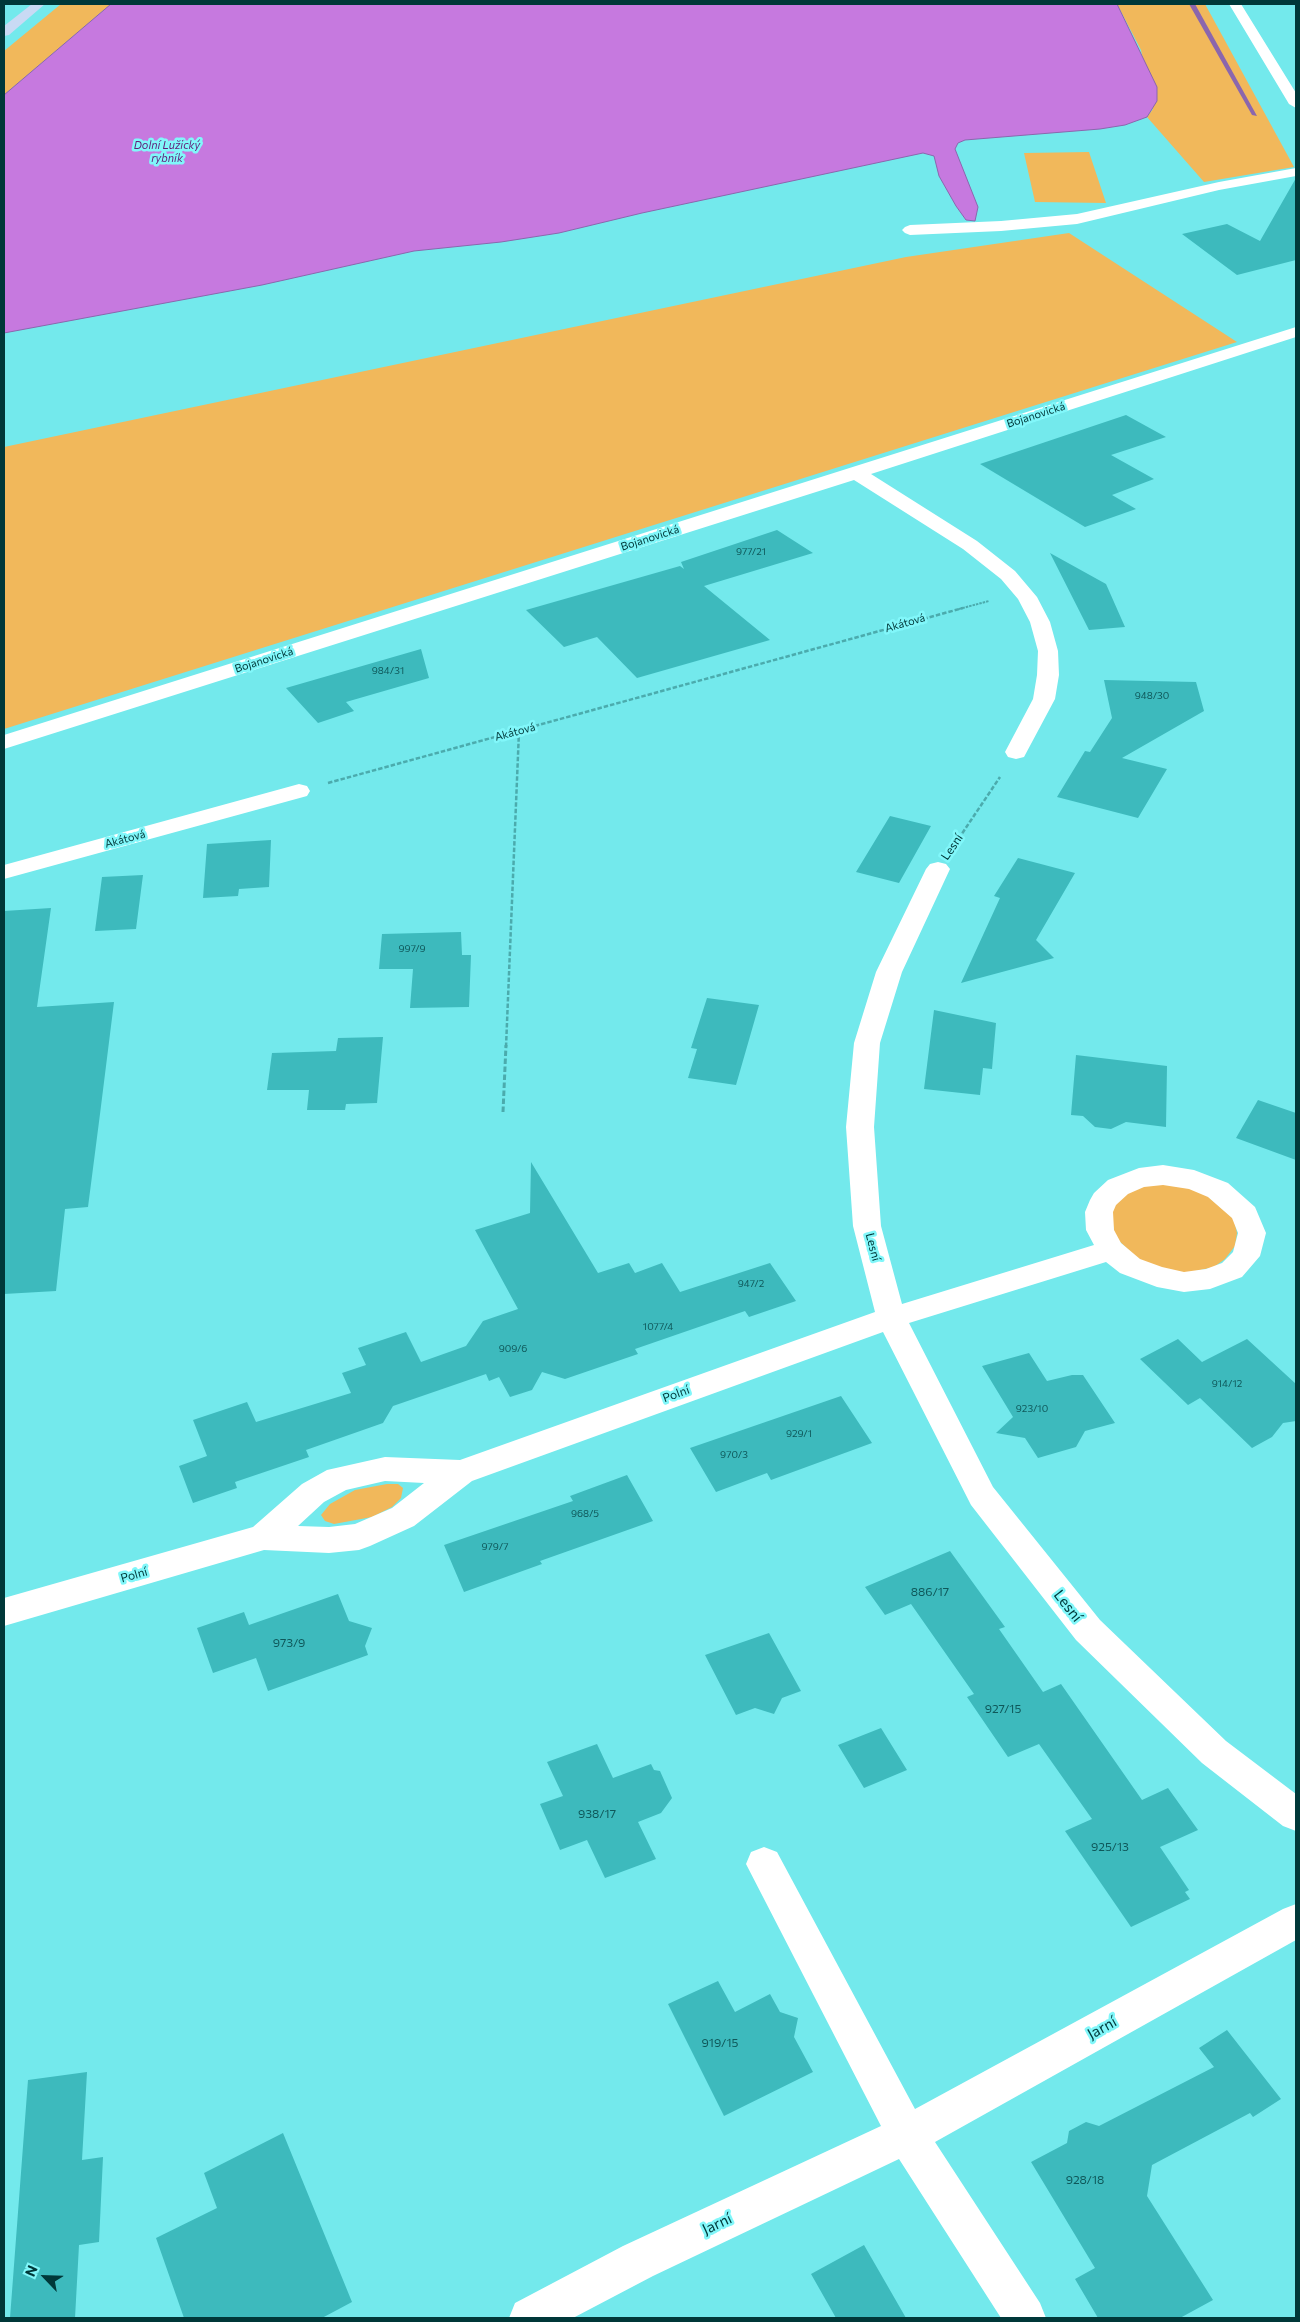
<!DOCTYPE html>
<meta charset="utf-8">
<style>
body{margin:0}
#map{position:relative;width:1300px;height:2322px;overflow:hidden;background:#73e9ec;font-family:Commissioner,sans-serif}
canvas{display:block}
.frame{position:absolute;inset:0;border:5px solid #003839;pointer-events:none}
.north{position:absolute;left:20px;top:2252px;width:50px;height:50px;-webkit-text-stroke:4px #81f7fa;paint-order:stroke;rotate:294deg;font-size:14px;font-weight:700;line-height:20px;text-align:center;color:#003839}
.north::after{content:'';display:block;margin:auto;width:18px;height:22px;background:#003839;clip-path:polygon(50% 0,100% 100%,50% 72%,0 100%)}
</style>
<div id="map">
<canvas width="1300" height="2322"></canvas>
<div class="frame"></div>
<div class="north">N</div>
</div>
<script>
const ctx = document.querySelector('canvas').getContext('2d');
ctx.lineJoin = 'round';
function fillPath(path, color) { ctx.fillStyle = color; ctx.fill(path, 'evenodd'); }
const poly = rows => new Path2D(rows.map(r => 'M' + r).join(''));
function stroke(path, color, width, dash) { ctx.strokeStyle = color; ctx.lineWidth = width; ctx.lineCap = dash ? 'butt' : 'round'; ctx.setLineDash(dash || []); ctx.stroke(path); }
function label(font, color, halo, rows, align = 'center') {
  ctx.font = font + ' Commissioner,sans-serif'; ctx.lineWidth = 5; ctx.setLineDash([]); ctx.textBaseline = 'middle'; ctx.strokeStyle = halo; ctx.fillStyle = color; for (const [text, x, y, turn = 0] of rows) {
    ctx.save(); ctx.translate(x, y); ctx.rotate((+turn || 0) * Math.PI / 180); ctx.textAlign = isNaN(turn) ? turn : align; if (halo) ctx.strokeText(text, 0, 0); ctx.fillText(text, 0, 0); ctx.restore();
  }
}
fillPath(poly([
 [61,4,111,4,4,95,4,51],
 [1117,4,1205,4,1294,167,1204,182,1147,117,1153,109,1141,50],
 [1089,152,1106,203,1035,202,1024,153],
 [1069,233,1237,342,4,729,4,447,906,257],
 [1164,1182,1203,1192,1234,1219,1237,1233,1235,1246,1225,1259,1214,1267,1187,1273,1171,1271,1140,1261,1115,1237,1111,1213,1113,1206,1128,1190],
 [387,1484,398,1484,403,1488,401,1498,392,1507,372,1517,334,1524,325,1521,321,1515,330,1504,355,1490]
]), '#f1b85b');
const water = poly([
 [111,4,1117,4,1157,87,1157,101,1147,117,1125,125,1100,129,965,140,958,143,955,149,978,207,975,221,966,220,956,206,939,176,934,156,923,153,642,213,559,233,501,242,414,251,262,285,4,333,4,95,111,4]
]);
fillPath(water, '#c679df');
stroke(water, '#8b66ad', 1);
fillPath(poly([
 [1189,4,1195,4,1257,116,1252,115,1189,4]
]), '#8b66ad');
fillPath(poly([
 [1296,178,1296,260,1237,275,1182,234,1227,224,1260,241],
 [1126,415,1166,437,1111,455,1154,479,1112,495,1136,509,1085,527,980,464],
 [777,530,813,553,704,586,770,640,637,678,597,637,564,647,526,610,680,566,684,569,681,562],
 [1050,553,1106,584,1125,627,1089,630],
 [421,649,429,678,346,702,354,711,318,723,286,688],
 [1104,680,1196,682,1204,711,1122,758,1167,769,1138,818,1057,797,1085,751,1090,752,1112,718],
 [890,816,931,826,899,883,856,872],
 [271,840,269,887,239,889,238,896,203,898,207,844],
 [1018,858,1075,873,1036,940,1054,958,961,983,1000,898,994,896],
 [143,875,136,929,95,931,102,877],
 [51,908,37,1007,114,1002,100,1114,88,1207,65,1209,56,1291,4,1294,4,911],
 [461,932,462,955,471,955,469,1007,410,1008,413,969,379,969,382,934],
 [707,998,759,1005,736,1085,688,1078,697,1049,691,1048],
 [934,1010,996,1023,992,1069,983,1068,980,1095,924,1089],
 [383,1037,377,1103,346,1104,345,1110,307,1110,309,1090,267,1090,272,1053,336,1051,338,1038],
 [1076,1055,1167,1066,1166,1127,1126,1122,1111,1129,1095,1127,1083,1116,1071,1115],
 [1258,1100,1296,1113,1296,1160,1236,1138],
 [531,1162,598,1273,629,1263,635,1273,662,1263,680,1292,770,1263,796,1301,749,1317,745,1311,635,1349,638,1354,565,1379,542,1372,532,1390,510,1397,499,1377,489,1381,486,1374,393,1406,383,1423,306,1450,309,1457,235,1482,237,1488,193,1503,179,1466,207,1456,193,1420,247,1402,256,1422,351,1393,342,1373,366,1365,358,1348,406,1332,421,1362,466,1346,483,1321,518,1309,475,1230,530,1213],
 [1178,1339,1202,1362,1247,1339,1296,1384,1296,1421,1283,1423,1272,1437,1252,1448,1200,1398,1188,1405,1140,1359],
 [1029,1353,1047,1381,1072,1375,1083,1375,1115,1423,1085,1431,1076,1447,1038,1458,1025,1438,996,1433,1013,1417,982,1366],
 [841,1396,872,1443,771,1480,767,1473,716,1492,690,1448],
 [627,1475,653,1521,540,1561,542,1564,464,1592,444,1545,573,1501,570,1496],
 [950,1551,1005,1627,999,1629,1043,1692,1061,1684,1142,1800,1168,1788,1198,1830,1160,1847,1189,1890,1185,1892,1190,1899,1131,1927,1065,1831,1092,1819,1039,1744,1008,1757,967,1697,974,1694,911,1604,885,1615,865,1587],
 [338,1594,349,1621,372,1628,365,1646,368,1655,268,1691,256,1658,213,1673,197,1628,244,1612,249,1625],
 [769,1633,801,1691,782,1698,774,1714,755,1708,736,1715,705,1655],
 [881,1728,907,1770,864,1788,838,1745],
 [597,1744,613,1778,651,1764,654,1770,660,1771,672,1798,661,1813,638,1822,656,1859,605,1878,587,1840,560,1850,540,1804,563,1796,547,1762],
 [718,1981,735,2012,770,1994,780,2012,798,2018,794,2037,813,2072,724,2116,668,2004],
 [1227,2030,1281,2099,1253,2117,1250,2113,1152,2165,1147,2196,1213,2300,1180,2318,1098,2318,1075,2279,1095,2268,1031,2162,1067,2143,1069,2131,1086,2122,1099,2126,1214,2067,1199,2048],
 [87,2072,82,2160,103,2157,99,2242,79,2245,75,2318,10,2318,28,2080],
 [283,2133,352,2302,322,2318,184,2318,156,2238,217,2208,204,2173],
 [864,2245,906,2318,836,2318,811,2274]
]), '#3dbabd');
stroke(poly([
 [959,609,989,601]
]), '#4babad', 2, [2.5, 1]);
stroke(poly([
 [328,783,963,608],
 [955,844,1000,777],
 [506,1047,519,731]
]), '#4babad', 2.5, [4.5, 2]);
stroke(poly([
 [503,1112,506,1045]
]), '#4babad', 3, [5.5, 2.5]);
fillPath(poly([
 [1229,4,1241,4,1296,93,1296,108,1289,104,1229,4],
 [1296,168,1296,176,1219,190,1077,224,1001,231,910,235,905,233,902,230,905,227,910,225,1001,221,1077,214,1219,182,1296,168],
 [1296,327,1296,337,871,474,977,541,1015,571,1037,597,1050,622,1058,651,1059,675,1055,699,1024,757,1016,759,1008,757,1005,752,1033,699,1037,675,1038,651,1030,622,1018,599,1001,579,963,549,854,480,4,749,4,735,1296,327],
 [299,784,307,786,310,791,307,796,4,879,4,865,299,784],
 [938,862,946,864,950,869,902,972,880,1043,874,1127,881,1226,902,1304,1094,1245,1086,1230,1085,1212,1090,1200,1094,1193,1108,1180,1139,1168,1163,1165,1194,1170,1228,1183,1255,1207,1266,1233,1260,1256,1242,1277,1210,1289,1184,1292,1157,1287,1120,1273,1106,1262,909,1323,993,1487,1100,1620,1226,1741,1296,1794,1296,1831,1283,1826,1202,1763,1076,1640,971,1505,883,1332,472,1481,414,1526,370,1546,359,1550,329,1553,264,1550,4,1626,4,1598,253,1527,302,1484,327,1470,385,1457,460,1460,875,1312,853,1226,846,1127,854,1043,876,972,926,869,930,864,938,862],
 [1163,1185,1189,1189,1208,1197,1232,1218,1238,1233,1233,1252,1222,1263,1206,1269,1184,1272,1162,1267,1140,1259,1121,1243,1114,1230,1113,1212,1116,1205,1128,1194,1144,1187,1163,1185],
 [385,1481,424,1483,392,1508,355,1524,329,1527,298,1526,324,1502,346,1490,385,1481],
 [764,1847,777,1852,915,2109,1283,1909,1296,1904,1296,1940,935,2142,1040,2303,1046,2318,1001,2318,899,2159,653,2276,573,2318,509,2318,515,2303,623,2246,881,2126,746,1864,751,1852,764,1847]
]), '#fff');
fillPath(poly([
 [32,4,45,4,9,35,4,36,4,26,32,4]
]), '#c9daf4');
label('10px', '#0f585a', null, [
 ["977/21",751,552],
 ["984/31",388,671],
 ["948/30",1152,696],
 ["997/9",412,949],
 ["947/2",751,1284],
 ["1077/4",658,1327],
 ["909/6",513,1349],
 ["914/12",1227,1384],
 ["923/10",1032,1409],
 ["929/1",799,1434],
 ["970/3",734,1455],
 ["968/5",585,1514],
 ["979/7",495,1547]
]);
label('italic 11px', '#631b77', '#81f7fa', [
 ["Dolní Lužický",167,145],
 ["rybník",167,158]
]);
label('11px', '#003839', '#81f7fa', [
 ["Bojanovická",1036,415,-18],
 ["Bojanovická",650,538,-18],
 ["Akátová",905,623,-16],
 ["Bojanovická",264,660,-18],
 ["Akátová",515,732,-15],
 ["Akátová",125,839,-15]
]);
label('12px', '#003839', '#81f7fa', [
 ["Lesní",952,847,-56],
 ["Lesní",873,1247,75],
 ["Polní",676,1394,-20],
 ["Polní",134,1575,-16]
]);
label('12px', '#0f585a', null, [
 ["886/17",930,1592],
 ["973/9",289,1643],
 ["927/15",1003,1709],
 ["938/17",597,1814],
 ["925/13",1110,1847],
 ["919/15",720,2043],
 ["928/18",1085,2180]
]);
label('15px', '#003839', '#81f7fa', [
 ["Lesní",1068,1606,52],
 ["Jarní",1102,2028,-29],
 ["Jarní",717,2224,-25]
]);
</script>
